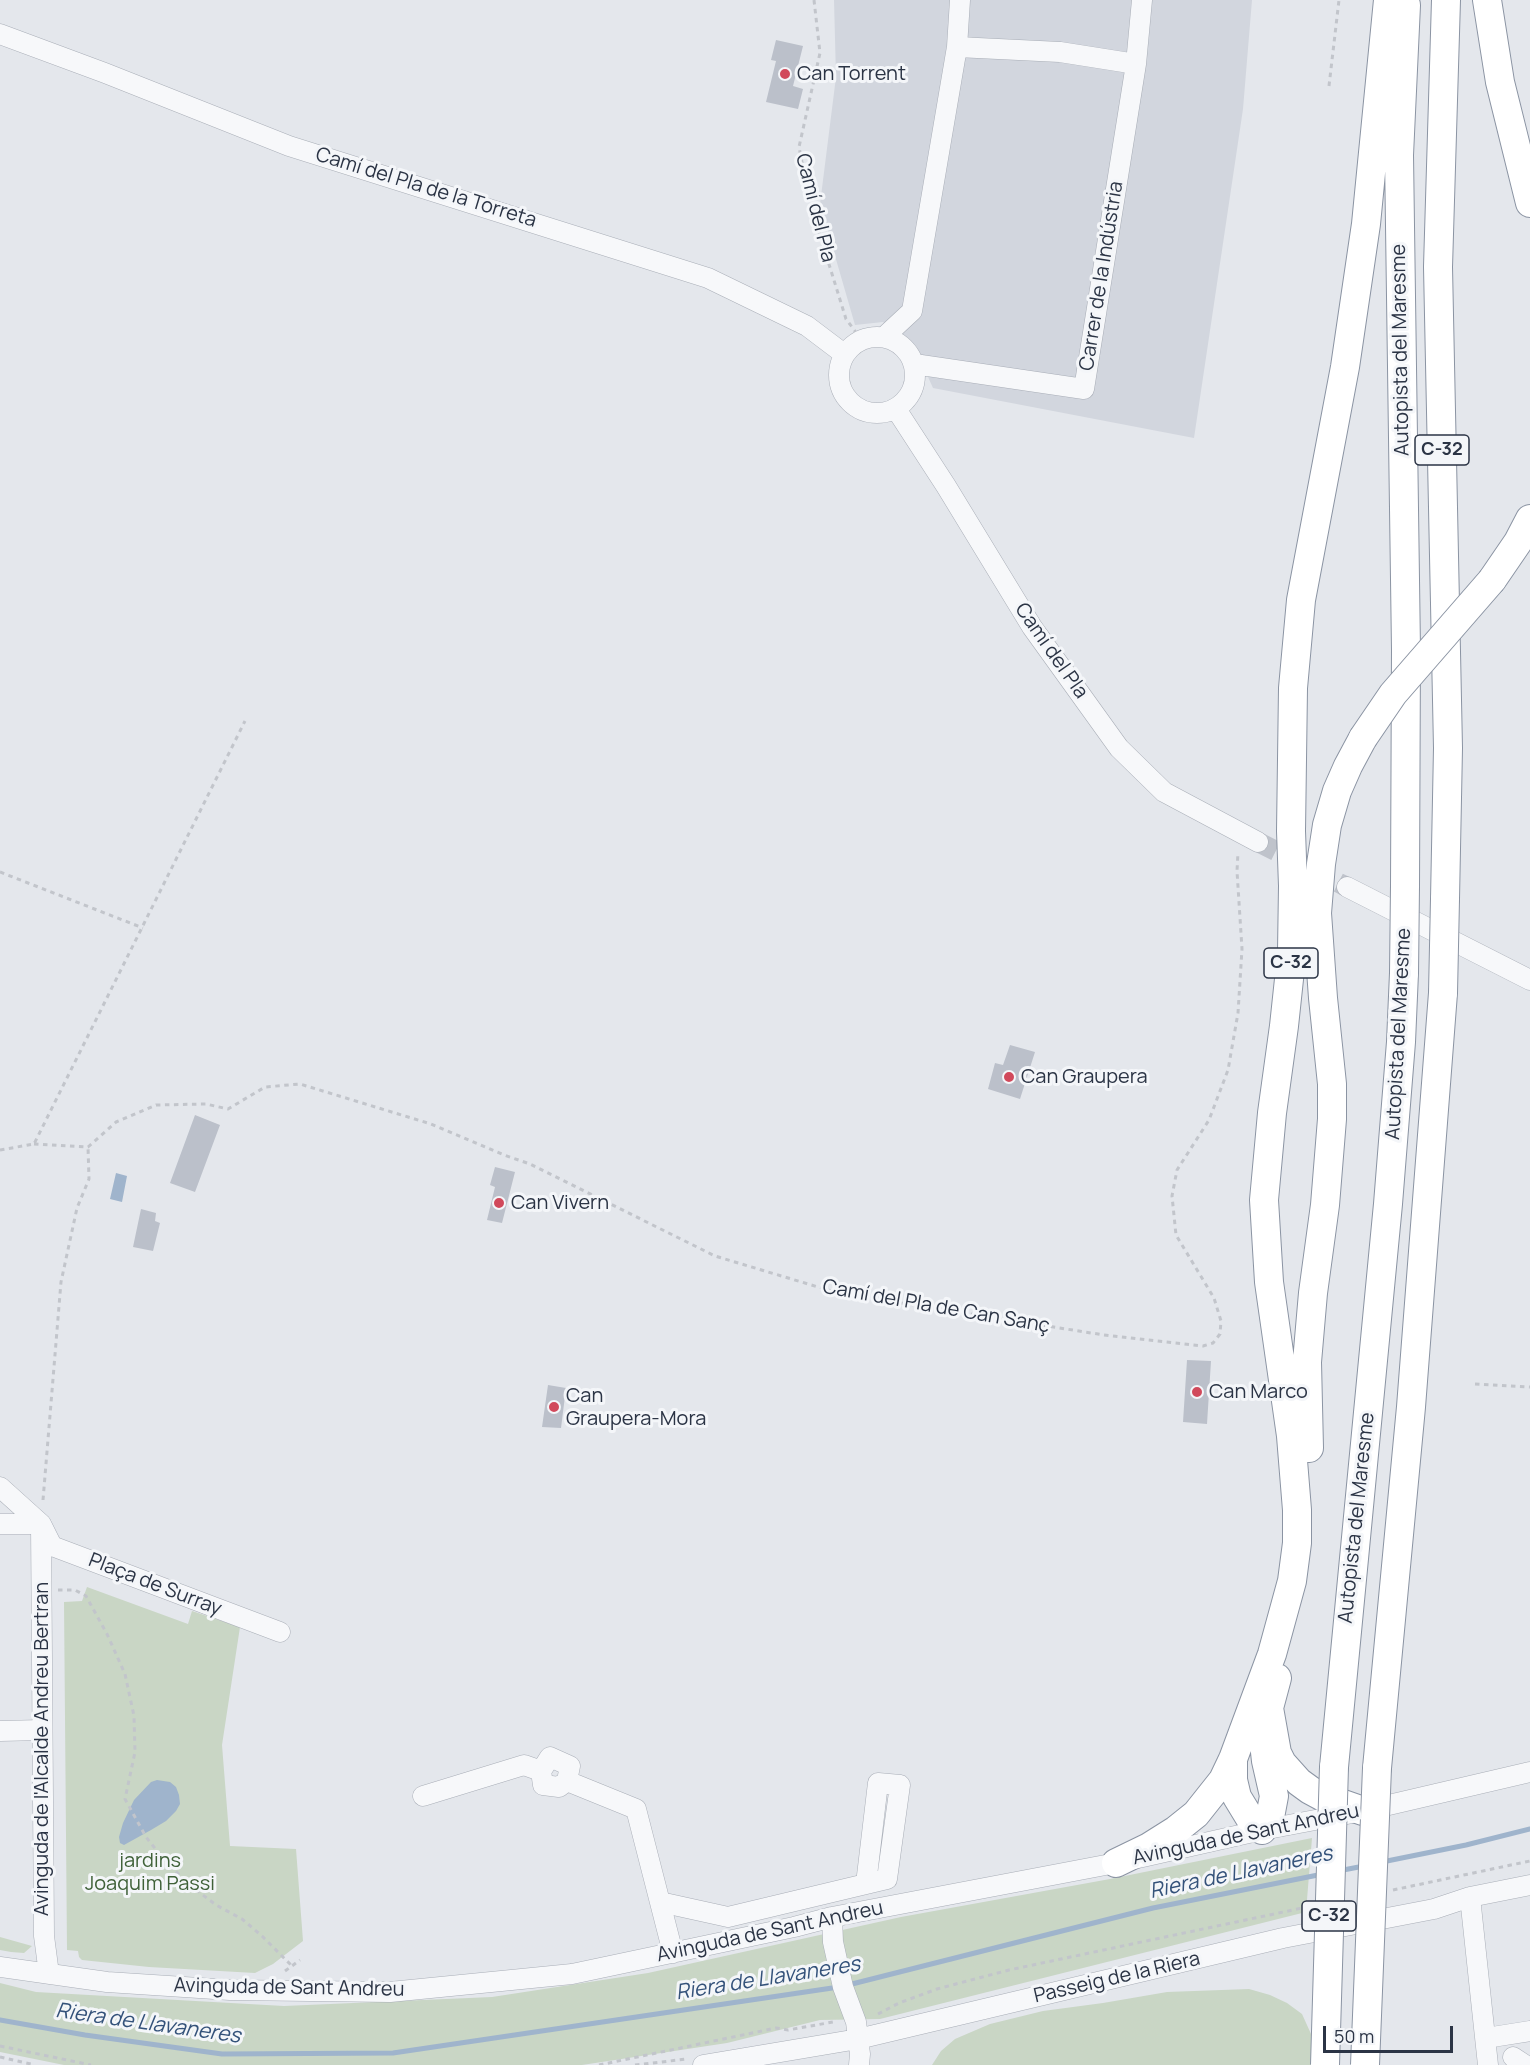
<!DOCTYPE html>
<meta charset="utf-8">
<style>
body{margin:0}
#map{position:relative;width:1530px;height:2065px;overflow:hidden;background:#e4e7ec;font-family:Manrope,sans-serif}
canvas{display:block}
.scale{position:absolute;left:1323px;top:2026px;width:130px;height:27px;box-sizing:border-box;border:3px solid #2b3445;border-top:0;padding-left:8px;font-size:18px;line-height:21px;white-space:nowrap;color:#2b3445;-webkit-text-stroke:4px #f4f6f9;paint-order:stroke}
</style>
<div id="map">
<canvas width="1530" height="2065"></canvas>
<div class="scale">50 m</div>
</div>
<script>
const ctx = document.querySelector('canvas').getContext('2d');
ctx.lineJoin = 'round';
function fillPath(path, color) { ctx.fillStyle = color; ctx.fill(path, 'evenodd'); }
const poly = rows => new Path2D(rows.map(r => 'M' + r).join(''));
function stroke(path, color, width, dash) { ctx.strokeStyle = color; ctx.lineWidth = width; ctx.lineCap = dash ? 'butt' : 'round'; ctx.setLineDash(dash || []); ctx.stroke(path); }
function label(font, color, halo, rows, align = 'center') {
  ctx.font = font + ' Manrope,sans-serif'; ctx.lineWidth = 6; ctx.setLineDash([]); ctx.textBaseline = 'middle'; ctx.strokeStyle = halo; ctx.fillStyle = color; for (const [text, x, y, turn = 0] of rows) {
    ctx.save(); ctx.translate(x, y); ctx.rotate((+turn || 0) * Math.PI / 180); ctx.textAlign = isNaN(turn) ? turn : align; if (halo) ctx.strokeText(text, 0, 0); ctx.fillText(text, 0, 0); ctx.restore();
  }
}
fillPath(poly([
 [834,0,1252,0,1243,109,1194,438,933,388,915,348,883,322,855,325,820,204,836,77]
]), '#d2d6de');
fillPath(poly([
 [87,1587,188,1624,192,1611,240,1627,222,1745,230,1846,296,1849,303,1941,273,1964,255,1973,149,1967,82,1960,79,1957,78,1951,67,1950,64,1602,82,1601],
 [1312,1838,1306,1912,880,2019,820,2020,727,2043,582,2065,64,2065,0,2052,0,1983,36,1992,284,2006,492,1997,648,1973,901,1917,1110,1879],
 [0,1937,32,1946,24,1953,11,1952,0,1950],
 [1249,1989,1270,1995,1287,2003,1302,2014,1325,2065,932,2065,941,2051,955,2039,990,2024,1043,2011,1103,2003,1167,1992]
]), '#c9d6c5');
fillPath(poly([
 [116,1173,127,1176,122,1202,110,1199],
 [157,1780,170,1782,176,1787,179,1795,180,1804,176,1811,166,1821,151,1830,124,1845,120,1843,119,1837,123,1823,134,1800,151,1782]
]), '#9fb4cc');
stroke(poly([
 [1382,1862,1466,1845,1530,1829],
 [1338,1871,1364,1866],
 [848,1985,1153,1908,1323,1874],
 [0,2020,85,2035,222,2054,393,2053,839,1987]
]), '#9fb4cc', 5);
fillPath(poly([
 [776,40,803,46,793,86,803,89,798,109,766,102,776,61,771,60],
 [1010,1045,1035,1052,1020,1099,988,1089,995,1063,1003,1065],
 [195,1115,220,1125,195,1192,170,1183],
 [495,1167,515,1172,502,1223,487,1220,495,1187,490,1185],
 [141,1209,156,1213,155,1221,160,1223,153,1251,133,1247],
 [1187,1360,1211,1361,1207,1424,1183,1422],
 [548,1385,566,1388,561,1428,542,1427]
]), '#bbc0ca');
stroke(poly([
 [1258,842,1347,887]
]), '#bfc3cb', 20, [20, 10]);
const minor = poly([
 [0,34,105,73,289,146,708,278,807,326,844,354],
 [957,47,1060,52,1136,64],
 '839 375a38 38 0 1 1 76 0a38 38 0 1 1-76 0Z',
 [884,337,912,311,957,47,960,0],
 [914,364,1084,389,1136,64,1142,0],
 [896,409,946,486,1032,627,1119,748,1164,792,1258,842],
 [1347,887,1530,980],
 [0,1487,41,1524,52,1546,280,1632],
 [0,1524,41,1524],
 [41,1524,44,1936,49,1974],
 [0,1731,42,1730],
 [567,1781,570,1766,550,1757,541,1771,543,1785,559,1787,567,1781,636,1809,673,1953],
 [423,1796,524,1765,541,1771],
 [1470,1897,1488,2065],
 [660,1902,728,1917,866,1884,887,1879,900,1785,878,1783,866,1884],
 [832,1917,833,1942,843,1987,856,2022,860,2054,859,2065],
 [0,1967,107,1982,230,1990,390,1992,572,1974,794,1927,832,1917,1116,1863,1262,1830,1363,1811,1530,1772],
 [1486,2038,1530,2031],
 [1513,2057,1525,2065],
 [703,2065,858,2039,1283,1938,1434,1909,1470,1897,1530,1885]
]);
const highway = poly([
 [1487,0,1500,82,1530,203],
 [1492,580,1518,542,1530,519],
 [1405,886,1406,650,1399,155,1406,5],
 [1445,899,1448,748,1438,267,1446,0],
 [1309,1448,1307,1362,1313,1293,1325,1205,1332,1119,1332,1084,1323,998,1317,913,1321,864,1327,825,1337,791,1348,766,1363,738],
 [1277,1678,1269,1708,1277,1753,1282,1763,1299,1782,1310,1790,1323,1797,1363,1811],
 [1233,1759,1233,1780,1237,1797,1251,1820,1262,1830,1271,1812,1274,1796,1266,1761,1264,1743],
 [1334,1767,1388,1204,1401,1042,1404,973],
 [1377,1768,1411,1407,1443,993],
 [1116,1863,1149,1847,1176,1830,1196,1814,1223,1780,1233,1759,1272,1654,1292,1581,1297,1543,1297,1510,1291,1436,1269,1282,1264,1200,1272,1113,1284,1026,1292,951,1293,886,1291,831,1293,688,1301,600,1345,367,1366,224,1388,0]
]);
stroke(minor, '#a9aeb7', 21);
stroke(highway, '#8b94a3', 30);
stroke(poly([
 [814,0,820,53,799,147,810,203,846,319,861,339],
 [1329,86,1339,0],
 [0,872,143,928],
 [34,1144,88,1147,116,1122,156,1105,206,1104,228,1109,265,1087,300,1084,431,1124,504,1155,530,1164,715,1256,838,1293,1104,1335,1203,1346,1213,1343,1220,1334,1221,1321,1214,1298,1176,1235,1172,1196,1177,1170,1209,1120,1228,1070,1238,1013,1242,949,1237,871,1238,852],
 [0,1150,34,1144,245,721],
 [1475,1384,1530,1387],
 [43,1500,61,1282,77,1208,89,1179,88,1147],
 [58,1590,75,1590,86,1596,107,1634,125,1674,134,1716,135,1752,125,1799,146,1837,161,1856,187,1883,216,1905,242,1919,262,1936,292,1966],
 [1393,1890,1530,1861],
 [285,1971,300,1960],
 [878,2014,899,2003,937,1989,1009,1970,1307,1907],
 [0,2046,91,2065],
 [0,2057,35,2065],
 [599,2065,776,2028,788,2030,833,2022],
 [635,2065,687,2059]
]), '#c2c5cb', 3, [4.5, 4.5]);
stroke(minor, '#f7f8fa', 20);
stroke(highway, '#fff', 28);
const highwayBridge = poly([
 [1363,738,1393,694,1492,580],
 [1404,973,1405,886],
 [1443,993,1445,899],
 [1325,2065,1334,1767],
 [1365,2065,1377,1768]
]);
stroke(highwayBridge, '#8b94a3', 30, []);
stroke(highwayBridge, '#fff', 28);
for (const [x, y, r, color] of [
 [785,74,6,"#d1495b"],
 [1009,1077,6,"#d1495b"],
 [499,1203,6,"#d1495b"],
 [1197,1392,6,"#d1495b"],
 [554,1407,6,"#d1495b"]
]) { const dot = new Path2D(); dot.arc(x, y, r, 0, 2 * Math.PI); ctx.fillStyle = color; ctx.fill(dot); stroke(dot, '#f4f6f9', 2); }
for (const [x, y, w] of [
 [1442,450,54],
 [1291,963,54],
 [1329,1916,54]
]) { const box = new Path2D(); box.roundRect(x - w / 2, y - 15, w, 30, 4.5); ctx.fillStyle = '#f4f6f9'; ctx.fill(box); stroke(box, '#2b3445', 1.5); }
label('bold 18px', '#2b3445', null, [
 ["C-32",1442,450],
 ["C-32",1291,963],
 ["C-32",1329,1916]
]);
label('20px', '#2b3445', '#f4f6f9', [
 ["Can Torrent",797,74],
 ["Can Graupera",1021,1077],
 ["Can Vivern",511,1203],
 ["Can Marco",1209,1392],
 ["Can",566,1396],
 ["Graupera-Mora",566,1419]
], 'left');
label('20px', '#2b3445', '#f4f6f9', [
 ["Camí del Pla de la Torreta",426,188,17],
 ["Camí del Pla",815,208,76],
 ["Carrer de la Indústria",1102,276,-81],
 ["Autopista del Maresme",1401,350,-91],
 ["Camí del Pla",1051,651,55],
 ["Autopista del Maresme",1399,1034,-87],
 ["Camí del Pla de Can Sanç",936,1307,10],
 ["Autopista del Maresme",1357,1518,-84],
 ["Plaça de Surray",155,1585,21],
 ["Avinguda de l'Alcalde Andreu Bertran",42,1749,-90],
 ["Avinguda de Sant Andreu",1246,1835,-12],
 ["Avinguda de Sant Andreu",770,1932,-12],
 ["Passeig de la Riera",1117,1978,-13],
 ["Avinguda de Sant Andreu",289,1988,1]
]);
label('20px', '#3f6138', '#f4f6f9', [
 ["jardins",150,1861],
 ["Joaquim Passi",150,1884]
]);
label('italic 21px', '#34527a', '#f4f6f9', [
 ["Riera de Llavaneres",1241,1873,-12],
 ["Riera de Llavaneres",768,1979,-9],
 ["Riera de Llavaneres",148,2024,8]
]);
</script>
